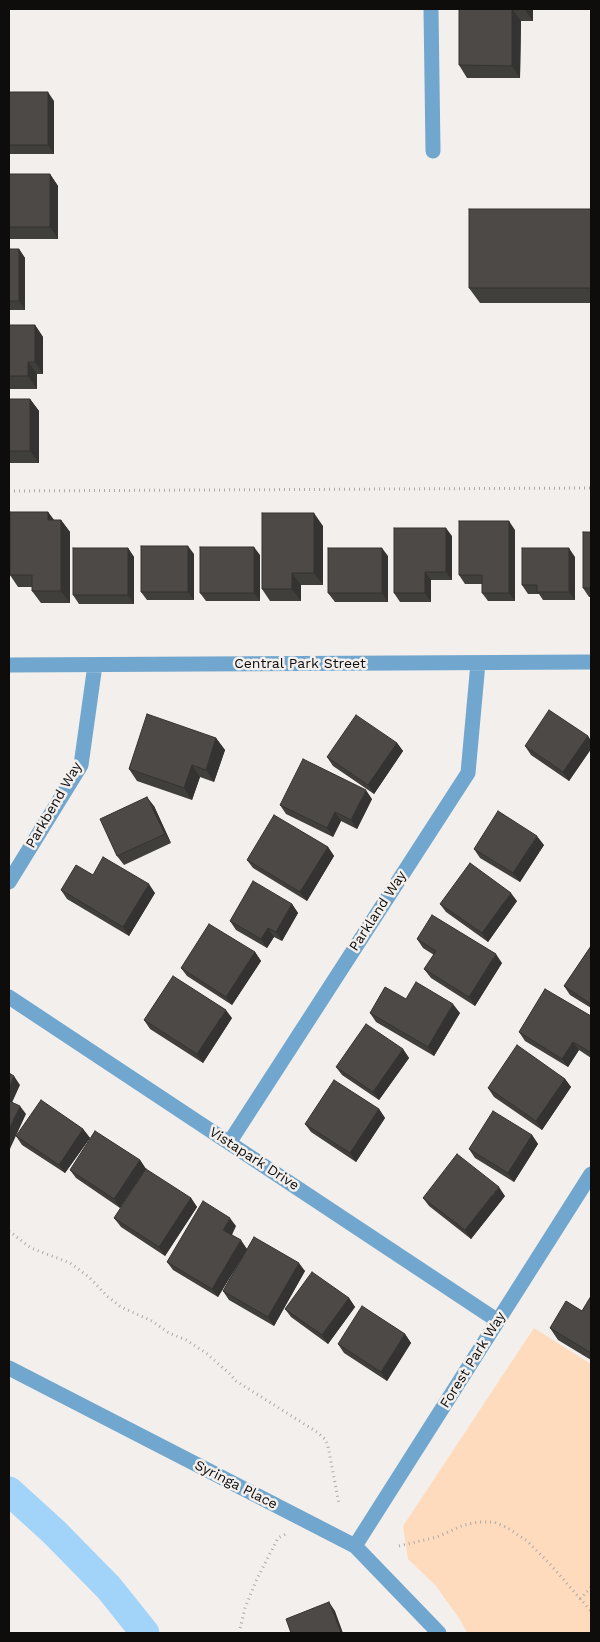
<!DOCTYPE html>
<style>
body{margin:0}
#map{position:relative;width:600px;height:1642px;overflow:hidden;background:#f3efec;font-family:"Work Sans",sans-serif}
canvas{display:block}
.frame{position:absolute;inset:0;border:10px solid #0e0d0c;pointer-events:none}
</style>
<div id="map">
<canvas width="600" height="1642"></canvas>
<div class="frame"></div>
</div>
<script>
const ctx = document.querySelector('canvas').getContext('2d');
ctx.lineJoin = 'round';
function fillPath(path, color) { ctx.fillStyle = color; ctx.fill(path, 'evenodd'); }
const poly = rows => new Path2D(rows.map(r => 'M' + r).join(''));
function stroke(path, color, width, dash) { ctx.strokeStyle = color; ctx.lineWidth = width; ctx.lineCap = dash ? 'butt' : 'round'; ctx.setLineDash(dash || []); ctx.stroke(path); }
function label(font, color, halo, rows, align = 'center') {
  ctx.font = font + ' "Work Sans",sans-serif'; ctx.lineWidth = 5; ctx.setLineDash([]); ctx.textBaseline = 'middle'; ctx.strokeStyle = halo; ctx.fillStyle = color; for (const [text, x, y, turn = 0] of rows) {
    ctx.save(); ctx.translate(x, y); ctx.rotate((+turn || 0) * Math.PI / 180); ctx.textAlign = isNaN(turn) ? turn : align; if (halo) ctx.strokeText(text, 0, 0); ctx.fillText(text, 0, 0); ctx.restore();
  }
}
fillPath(poly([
 [534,1328,591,1364,591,1633,467,1633,461,1621,436,1586,408,1559,403,1526]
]), '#ffdbbe');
stroke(poly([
 [9,1491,54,1532,109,1588,145,1633]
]), '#a2d3f8', 29);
stroke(poly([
 [9,491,591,488],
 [9,1231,31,1248,70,1263,89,1277,107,1296,121,1307,152,1321,169,1333,186,1340,206,1353,229,1373,236,1381,317,1432,325,1439,328,1446,339,1504],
 [399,1546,437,1537,464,1525,479,1522,494,1522,508,1528,527,1541,549,1563,591,1611],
 [580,1599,591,1587],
 [239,1633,245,1608,256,1581,278,1538,286,1534]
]), '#adaaa7', 3, [1, 4]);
stroke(poly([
 [431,9,433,151],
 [9,665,591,662],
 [9,882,81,765,95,665],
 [9,997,498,1321],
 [229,1143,468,773,478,663],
 [9,1368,355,1546,439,1633],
 [355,1546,591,1174]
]), '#71a7ce', 15);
fillPath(poly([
 [459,9,533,9,533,21,521,21,520,78,467,78,459,65],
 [9,92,54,101,54,154,9,154],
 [9,174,50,174,58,186,58,239,9,239],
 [591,209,591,303,480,303,469,288],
 [9,249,19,249,25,258,25,310,9,310],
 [9,325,35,325,43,337,43,374,37,374,37,389,9,389],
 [9,399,30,399,39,411,39,463,9,463],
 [48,512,54,520,61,520,70,532,70,603,41,603,32,591,32,587,18,587,10,575],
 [323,526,323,585,301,585,301,601,270,601,262,589],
 [515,530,515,601,488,601,482,593,482,584,465,584,459,575],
 [591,532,591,597,589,597,583,588],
 [452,536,452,580,431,580,431,602,400,602,394,593],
 [128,548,134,557,134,604,79,604,73,595],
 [194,554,194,600,147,600,141,592],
 [260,555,260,601,206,601,200,593],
 [388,556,388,602,335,602,328,593],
 [575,557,575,600,543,600,539,594,528,594,522,585],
 [588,736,591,741,591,749,569,781,531,755,525,746],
 [216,738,225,750,214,782,200,777,192,800,137,781,129,769],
 [397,743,403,751,374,794,333,766,327,757],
 [372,799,357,829,341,821,333,837,286,814,280,805],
 [154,806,171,843,124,865,117,856],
 [544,845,520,882,480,858,474,849],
 [328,847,334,856,307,901,253,868,247,860],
 [93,875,155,893,129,936,67,899,61,890],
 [517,901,488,942,446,912,440,904],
 [292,904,298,913,282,941,274,937,267,948,236,930,230,921],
 [417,939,502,963,475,1006,431,978,424,969,434,955,423,948],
 [591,946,591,1008,570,995,564,986],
 [255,952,261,961,232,1005,187,976,181,968],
 [406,999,460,1013,434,1056,376,1022,370,1013],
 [591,1016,591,1058,579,1050,568,1067,525,1041,519,1032],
 [232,1018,203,1063,150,1029,144,1020],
 [403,1049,409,1058,379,1100,342,1075,336,1067],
 [565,1079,571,1087,542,1130,494,1097,488,1088],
 [379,1109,385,1118,356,1162,311,1132,305,1124],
 [83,1129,90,1138,65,1173,22,1145,16,1136],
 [532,1135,538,1144,514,1182,475,1158,469,1149],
 [140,1160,146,1169,120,1208,76,1178,70,1170],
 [505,1196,471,1239,429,1206,423,1198],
 [191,1198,197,1207,165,1256,121,1227,114,1218],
 [236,1226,232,1235,247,1249,305,1271,274,1326,229,1300,223,1291,242,1258,218,1297,173,1270,167,1262],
 [591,1296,591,1360,558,1340,550,1328,582,1311],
 [349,1298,355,1307,328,1344,291,1317,285,1309],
 [405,1334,411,1343,387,1381,344,1353,338,1344]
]), '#413f3c');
fillPath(poly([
 [512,9,521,21,520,78,512,66],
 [524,9,533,9,533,21],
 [48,92,54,101,54,154,48,145],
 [50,174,58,186,58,239,50,227],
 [19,249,25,258,25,310,19,301],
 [35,325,43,337,43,374,35,362],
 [28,362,37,374,37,389,28,376],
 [30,399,39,411,39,463,30,451],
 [48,512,57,524,48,520],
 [314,513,323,526,323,585,314,573],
 [61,520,70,532,70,603,61,591],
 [509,521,515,530,515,601,509,593],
 [446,528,452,536,452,580,446,572],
 [188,546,194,554,194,600,188,592],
 [254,547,260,555,260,601,254,593],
 [128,548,134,557,134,604,128,595],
 [382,548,388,556,388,602,382,593],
 [569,548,575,557,575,600,569,592],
 [425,572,431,580,431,602,425,593],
 [292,573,301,585,301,601,292,589],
 [588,736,591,741,591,749,569,781,563,772],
 [216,738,225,750,214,782,206,770],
 [397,743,403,751,374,794,368,785],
 [192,765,200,777,192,800,184,788],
 [366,790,372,799,357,829,351,820],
 [147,797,154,806,171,843,165,834],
 [335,812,341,821,333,837,327,828],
 [537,836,544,845,520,882,513,873],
 [328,847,334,856,307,901,300,892],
 [149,884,155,893,129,936,123,927],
 [511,893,517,901,488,942,482,933],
 [292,904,298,913,282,941,276,932],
 [268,928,274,937,267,948,261,939],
 [255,952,261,961,232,1005,226,997],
 [496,954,502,963,475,1006,469,997],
 [453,1004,460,1013,434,1056,428,1047],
 [226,1010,232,1018,203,1063,197,1054],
 [573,1042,579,1050,568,1067,562,1059],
 [403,1049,409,1058,379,1100,373,1092],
 [14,1076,20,1085,10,1107,9,1105,9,1088],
 [565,1079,571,1087,542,1130,536,1121],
 [20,1106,26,1114,9,1151,9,1129],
 [379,1109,385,1118,356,1162,350,1153],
 [83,1129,90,1138,65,1173,59,1165],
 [532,1135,538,1144,514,1182,508,1173],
 [140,1160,146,1169,120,1208,114,1199],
 [499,1187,505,1196,471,1239,465,1230],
 [191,1198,197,1207,165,1256,159,1247],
 [230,1218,236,1226,229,1238,223,1230],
 [241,1240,247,1249,218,1297,212,1289],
 [299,1263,305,1271,274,1326,268,1317],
 [349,1298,355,1307,328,1344,322,1335],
 [405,1334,411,1343,387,1381,381,1372],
 [329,1602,335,1611,343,1633,341,1633]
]), '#353331');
const building = poly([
 [459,9,512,9,512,66,459,65,459,9],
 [9,92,48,92,48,145,9,145,9,92],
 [9,174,50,174,50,227,9,227,9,174],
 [469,209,591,209,591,288,469,288,469,209],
 [9,249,19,249,19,301,9,301,9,249],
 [9,325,35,325,35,362,28,362,28,376,9,376,9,325],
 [9,399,30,399,30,451,9,451,9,399],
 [10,512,48,512,48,520,61,520,61,591,32,591,32,575,10,575,10,512],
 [262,513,314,513,314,573,292,573,292,589,262,589,262,513],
 [459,521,509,521,509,593,482,593,482,575,459,575,459,521],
 [394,528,446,528,446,572,425,572,425,593,394,593,394,528],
 [583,532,591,532,591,588,583,588,583,532],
 [141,546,188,546,188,592,141,592,141,546],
 [200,547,254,547,254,593,200,593,200,547],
 [73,548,128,548,128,595,73,595,73,548],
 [328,548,382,548,382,593,328,593,328,548],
 [522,548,569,548,569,592,537,592,537,585,522,585,522,548],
 [549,710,588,736,563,772,525,746,549,710],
 [147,714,216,738,206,770,192,765,184,788,129,769,147,714],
 [356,715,397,743,368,785,327,757,356,715],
 [303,759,366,790,351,820,335,812,327,828,280,805,303,759],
 [147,797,165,834,117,856,100,819,147,797],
 [498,811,537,836,513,873,474,849,498,811],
 [274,815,328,847,300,892,247,860,274,815],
 [103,857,149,884,123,927,61,890,76,865,93,875,103,857],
 [470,863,511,893,482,933,440,904,470,863],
 [253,881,292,904,276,932,268,928,261,939,230,921,253,881],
 [432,915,496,954,469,997,424,969,436,951,417,939,432,915],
 [209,924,255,952,226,997,181,968,209,924],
 [591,946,591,1004,564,986,591,946],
 [173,976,226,1010,197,1054,144,1020,173,976],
 [416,982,453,1004,428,1047,370,1013,385,987,406,999,416,982],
 [545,989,591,1016,591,1050,590,1052,573,1042,562,1059,519,1032,545,989],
 [366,1024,403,1049,373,1092,336,1067,366,1024],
 [517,1045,565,1079,536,1121,488,1088,517,1045],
 [9,1073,14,1076,9,1088,9,1073],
 [334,1080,379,1109,350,1153,305,1124,334,1080],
 [41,1100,83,1129,59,1165,16,1136,41,1100],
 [9,1101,20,1106,9,1129,9,1101],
 [493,1111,532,1135,508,1173,469,1149,493,1111],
 [95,1131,140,1160,114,1199,70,1170,95,1131],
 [457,1154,499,1187,465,1230,423,1198,457,1154],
 [146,1169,191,1198,159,1247,114,1218,146,1169],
 [203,1201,230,1218,223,1230,241,1240,212,1289,167,1262,203,1201],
 [254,1237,299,1263,268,1317,223,1291,254,1237],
 [312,1272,349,1298,322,1335,285,1309,312,1272],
 [591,1296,591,1353,550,1328,566,1301,582,1311,591,1296],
 [362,1306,405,1334,381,1372,338,1344,362,1306],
 [329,1602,341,1633,291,1633,286,1619,329,1602]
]);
fillPath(building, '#4c4946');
stroke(building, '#353331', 1);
label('14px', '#0e0d0c', '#f3efec', [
 ["Central Park Street",300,664],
 ["Parkbend Way",54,805,-60],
 ["Parkland Way",378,911,-57],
 ["Vistapark Drive",254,1159,33],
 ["Forest Park Way",473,1360,-58],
 ["Syringa Place",236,1485,27]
]);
</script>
